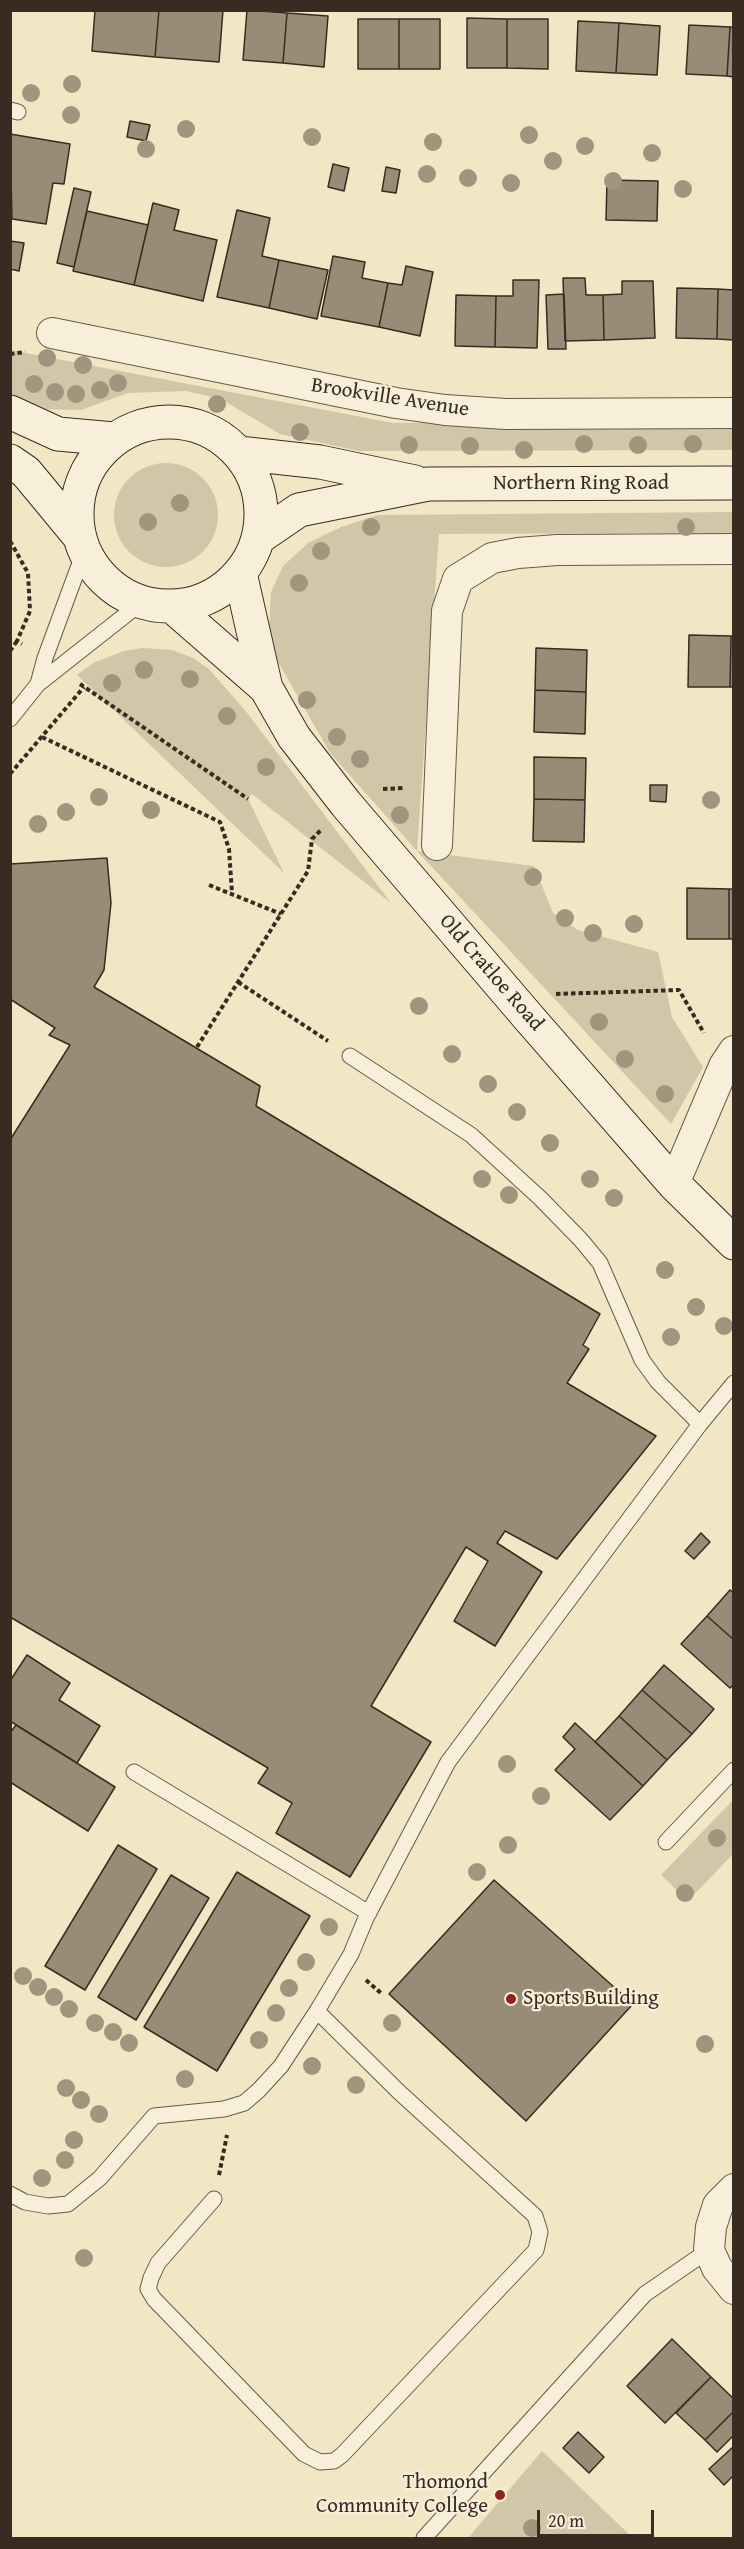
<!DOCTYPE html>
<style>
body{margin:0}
#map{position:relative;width:744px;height:2549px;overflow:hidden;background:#f2e6c5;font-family:"Gentium Book Plus",serif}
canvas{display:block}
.frame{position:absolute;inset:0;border:12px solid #382b21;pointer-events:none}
.scale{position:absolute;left:537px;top:2510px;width:117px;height:27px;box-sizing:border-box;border:3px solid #382b21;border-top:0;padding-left:8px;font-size:18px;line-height:21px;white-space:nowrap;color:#382b21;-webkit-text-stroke:4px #f7efd9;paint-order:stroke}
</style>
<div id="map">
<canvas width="744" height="2549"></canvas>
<div class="frame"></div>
<div class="scale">20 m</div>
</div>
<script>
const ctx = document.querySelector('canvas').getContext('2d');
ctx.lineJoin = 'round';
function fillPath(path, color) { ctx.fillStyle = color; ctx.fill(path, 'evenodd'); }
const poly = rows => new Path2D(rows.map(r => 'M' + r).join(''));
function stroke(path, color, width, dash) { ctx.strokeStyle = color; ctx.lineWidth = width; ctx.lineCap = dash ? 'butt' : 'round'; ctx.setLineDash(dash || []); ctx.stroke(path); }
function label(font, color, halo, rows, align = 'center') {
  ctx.font = font + ' "Gentium Book Plus",serif'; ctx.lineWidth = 4.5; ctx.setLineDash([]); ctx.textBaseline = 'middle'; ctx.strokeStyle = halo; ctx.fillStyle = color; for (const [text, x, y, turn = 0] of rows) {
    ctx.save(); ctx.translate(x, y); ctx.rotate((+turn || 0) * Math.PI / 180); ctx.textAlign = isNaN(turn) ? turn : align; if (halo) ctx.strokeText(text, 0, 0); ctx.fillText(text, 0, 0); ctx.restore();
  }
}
fillPath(poly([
 [10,350,393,423,733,422,733,450,359,451,280,434,221,399,186,391,128,393,81,410,33,409,11,395],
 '114 515a52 52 0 1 1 104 0a52 52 0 1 1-104 0Z',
 [733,512,733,533,439,534,417,851,534,866,553,913,578,930,658,952,672,1017,703,1067,671,1124,417,851,330,753,274,655,269,631,271,592,283,566,308,543,341,527,378,515],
 [143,648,172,650,193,658,209,669,248,714,391,903,252,794,248,799,284,873,77,675,93,663,124,651],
 [733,1800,733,1854,688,1901,661,1875],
 [542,2451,633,2538,468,2538]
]), '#d2c6a9');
const building = poly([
 [95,10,159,10,155,57,92,51,95,10],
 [159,10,223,10,219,62,155,57,159,10],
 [247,10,287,13,283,63,243,60,247,10],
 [287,13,328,16,324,67,283,63,287,13],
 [467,18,507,19,507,68,467,68,467,18],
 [358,19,399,19,399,69,358,69,358,19],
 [399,19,440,19,440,69,399,69,399,19],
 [507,19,548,19,548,69,507,68,507,19],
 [578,21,619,23,616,73,576,71,578,21],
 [619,23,660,26,657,75,616,73,619,23],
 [689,25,730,27,727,76,686,74,689,25],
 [730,27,734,27,734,77,727,76,730,27],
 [130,121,150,125,146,141,127,137,130,121],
 [10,134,70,144,64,184,53,183,46,224,12,219,10,134],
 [333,164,349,168,344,191,328,187,333,164],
 [386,167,400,170,396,193,382,191,386,167],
 [607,180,658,181,657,221,606,220,607,180],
 [74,188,91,192,74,267,57,263,74,188],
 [153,203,179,210,174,230,217,240,203,301,134,285,153,203],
 [237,210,270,218,262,256,279,260,269,308,217,297,237,210],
 [87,211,148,225,134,285,73,271,87,211],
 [10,241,24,243,19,271,10,269,10,241],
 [333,256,365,262,362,278,388,283,379,327,321,316,333,256],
 [279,260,328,270,317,319,269,308,279,260],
 [406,266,433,272,420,336,379,327,388,283,402,285,406,266],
 [563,278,585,278,586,295,603,295,604,340,565,341,563,278],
 [513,280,539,280,537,348,495,347,496,296,513,296,513,280],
 [622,281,653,281,655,338,604,340,603,295,622,294,622,281],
 [677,288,718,289,717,339,676,338,677,288],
 [718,289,734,290,734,340,717,339,718,289],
 [564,294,566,349,548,349,546,295,564,294],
 [456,295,496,296,495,347,455,346,456,295],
 [689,635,731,636,730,687,688,687,689,635],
 [731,636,734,636,734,687,730,687,731,636],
 [536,648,587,650,586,692,535,690,536,648],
 [535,690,586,692,585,734,534,732,535,690],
 [534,757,586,758,585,800,534,799,534,757],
 [650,785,667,785,666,802,650,801,650,785],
 [534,799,585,800,584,842,533,841,534,799],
 [107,858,111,903,104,970,94,987,260,1086,256,1106,600,1314,583,1345,589,1349,567,1383,656,1436,557,1559,505,1531,497,1543,542,1572,495,1646,454,1621,488,1561,466,1547,371,1706,431,1742,350,1877,276,1833,292,1803,258,1783,268,1768,10,1617,10,1140,70,1045,49,1035,55,1028,10,999,10,864,107,858],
 [687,888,729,889,729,939,687,939,687,888],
 [729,889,734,889,734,939,729,939,729,889],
 [701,1533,710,1542,694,1559,685,1551,701,1533],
 [730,1590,734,1593,734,1640,707,1616,730,1590],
 [707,1616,734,1640,734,1684,730,1688,681,1644,707,1616],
 [27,1655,70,1683,59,1700,100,1726,77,1763,10,1721,10,1681,27,1655],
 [664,1665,714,1709,692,1734,642,1690,664,1665],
 [642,1690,692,1734,667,1760,619,1716,642,1690],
 [619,1716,667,1760,643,1786,595,1742,619,1716],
 [575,1723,643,1786,610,1820,555,1770,575,1749,563,1737,575,1723],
 [16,1725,115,1787,88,1831,10,1782,10,1733,16,1725],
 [118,1845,157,1869,85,1990,45,1966,118,1845],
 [237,1872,310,1916,217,2071,144,2027,237,1872],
 [171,1875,209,1898,136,2020,98,1997,171,1875],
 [494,1880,633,2004,526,2121,389,1994,494,1880],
 [672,2339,711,2377,665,2423,627,2386,672,2339],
 [711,2377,734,2399,734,2411,705,2440,676,2413,711,2377],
 [734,2411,734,2435,717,2452,705,2440,734,2411],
 [578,2432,604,2457,589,2473,563,2448,578,2432],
 [734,2446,734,2475,724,2485,709,2469,734,2446]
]);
fillPath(building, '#998c76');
stroke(building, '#382b21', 1.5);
const lane = poly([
 [10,110,18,112],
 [38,684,45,658,84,552],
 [10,719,38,684,142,602],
 [350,1056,471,1135,540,1198,581,1240,600,1263,642,1360,658,1382,700,1424],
 [134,1772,369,1913],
 [666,1842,734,1770],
 [10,2194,25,2202,48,2206,68,2204,100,2178,154,2116,224,2109,244,2103,259,2090,281,2066,317,2011,351,1954,366,1918,448,1762,700,1424,734,1383],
 [214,2199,158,2263,151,2278,148,2289,154,2299,304,2454,320,2462,334,2461,342,2455,536,2250,540,2232,535,2216,399,2092,317,2011],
 [424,2538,645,2294,709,2250]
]);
const street = poly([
 [52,333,396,403,445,410,506,414,734,413],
 [437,845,447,611,458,579,492,558,518,553,557,550,734,549],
 [674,1184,724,1066,734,1051],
 [734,2189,718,2205,711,2227,709,2250,717,2268,734,2289]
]);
const secondary = poly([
 [10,412,58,434,114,439],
 '77 514a92 92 0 1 1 184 0a92 92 0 1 1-184 0Z',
 [239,453,320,462,415,482],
 [10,461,26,472,79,536],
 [258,538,299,510,428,484,734,483],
 [240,573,266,688,294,737,346,804,529,1018,674,1184,734,1243],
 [172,606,266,688]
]);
stroke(lane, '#665a4a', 17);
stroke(street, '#665a4a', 32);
stroke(secondary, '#382b21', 35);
stroke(poly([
 [10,354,25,352],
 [10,541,28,573,30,611,17,641,22,644],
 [10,651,17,641],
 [80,684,248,799],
 [42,737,220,822,229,849,232,893],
 [10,774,84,687],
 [383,789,405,788],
 [209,885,281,914],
 [238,982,328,1041],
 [556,994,679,990,704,1033],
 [197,1047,308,871,312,839,321,830],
 [366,1980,382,1994],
 [219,2175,227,2135]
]), '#382b21', 4, [4.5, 3]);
stroke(lane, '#f7efd9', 15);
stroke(street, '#f7efd9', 30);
stroke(secondary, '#f7efd9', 33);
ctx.fillStyle = '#a1957e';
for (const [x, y] of [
 [72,84],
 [31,93],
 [71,115],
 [186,129],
 [529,135],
 [312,137],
 [433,142],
 [585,146],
 [146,149],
 [652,153],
 [553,161],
 [427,174],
 [468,178],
 [613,181],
 [511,183],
 [683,189],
 [47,358],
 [83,365],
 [118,383],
 [34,384],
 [100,390],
 [55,392],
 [76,394],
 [217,404],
 [300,432],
 [584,444],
 [693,444],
 [409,445],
 [638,445],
 [470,446],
 [524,450],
 [180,503],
 [148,522],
 [371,527],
 [686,527],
 [321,551],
 [299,583],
 [144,670],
 [190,679],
 [112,683],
 [307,700],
 [227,716],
 [337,737],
 [360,759],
 [266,767],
 [99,797],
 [711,800],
 [151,810],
 [66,812],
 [400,815],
 [38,824],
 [533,877],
 [565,918],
 [634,924],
 [593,933],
 [419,1006],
 [599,1022],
 [452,1054],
 [625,1059],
 [488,1084],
 [665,1094],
 [517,1112],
 [550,1143],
 [482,1179],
 [590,1179],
 [509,1195],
 [614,1198],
 [665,1270],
 [696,1307],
 [724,1326],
 [671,1337],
 [507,1764],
 [541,1796],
 [717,1838],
 [508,1845],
 [477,1872],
 [685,1893],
 [329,1927],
 [306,1962],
 [23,1976],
 [38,1987],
 [289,1988],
 [54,1997],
 [69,2009],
 [276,2013],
 [95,2023],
 [392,2023],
 [113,2032],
 [259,2040],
 [129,2043],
 [705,2044],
 [312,2066],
 [185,2079],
 [356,2085],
 [66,2088],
 [81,2100],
 [99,2114],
 [74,2140],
 [65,2160],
 [42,2178],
 [84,2258],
 [532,2528]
]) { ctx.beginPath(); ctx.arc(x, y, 9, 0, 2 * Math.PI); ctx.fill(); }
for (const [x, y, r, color] of [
 [511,1999,6,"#8f2418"],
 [500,2495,6,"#8f2418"]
]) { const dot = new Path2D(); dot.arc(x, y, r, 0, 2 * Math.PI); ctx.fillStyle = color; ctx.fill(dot); stroke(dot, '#f7efd9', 2); }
label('21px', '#382b21', '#f7efd9', [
 ["Brookville Avenue",390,398,9],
 ["Northern Ring Road",581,484],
 ["Old Cratloe Road",491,973,49]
]);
label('21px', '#382b21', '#f7efd9', [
 ["Sports Building",523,1999],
 ["Thomond",488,2483,"right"],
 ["Community College",488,2507,"right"]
], 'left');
</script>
